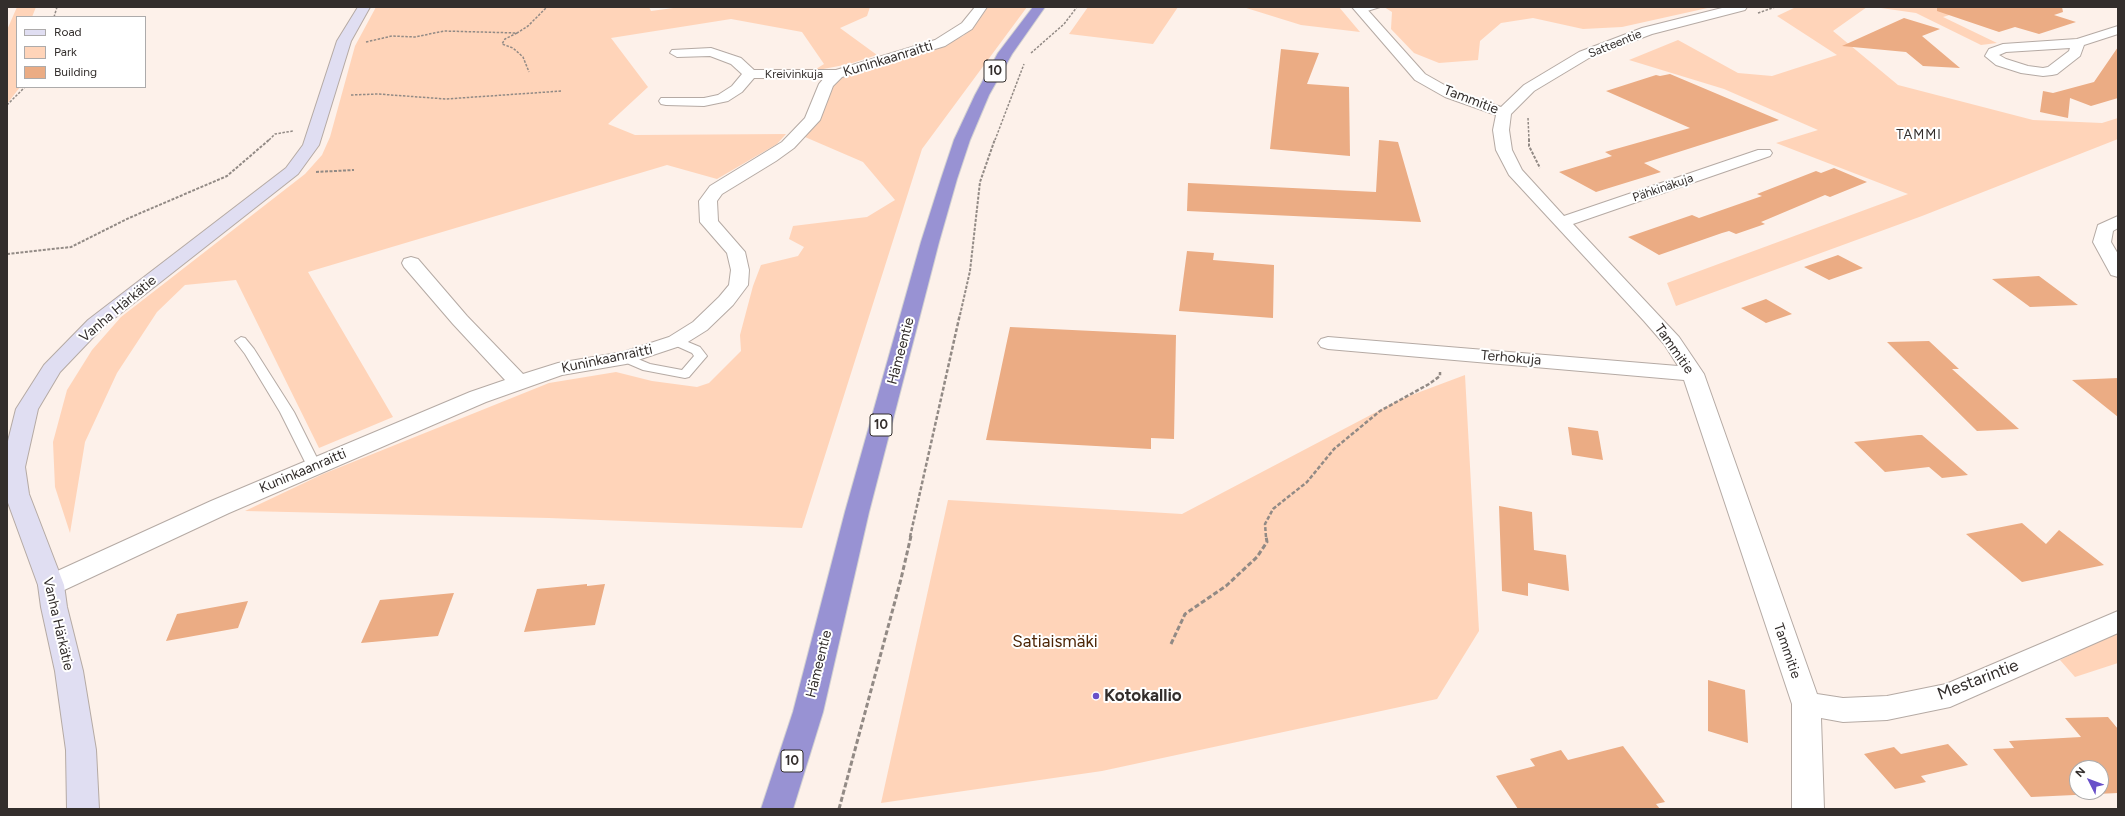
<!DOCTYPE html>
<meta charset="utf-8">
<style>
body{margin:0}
#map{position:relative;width:2125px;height:816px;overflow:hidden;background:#fdf1ea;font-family:Figtree,sans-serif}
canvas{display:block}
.frame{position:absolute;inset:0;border:8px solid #332e2c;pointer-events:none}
.legend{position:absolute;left:16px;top:16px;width:130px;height:72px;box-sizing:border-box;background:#fff;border:1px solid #adabab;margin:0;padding:5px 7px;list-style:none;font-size:12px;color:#332e2c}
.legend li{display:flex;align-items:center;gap:8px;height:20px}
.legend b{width:20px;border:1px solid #adabab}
.north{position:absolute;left:2069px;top:760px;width:40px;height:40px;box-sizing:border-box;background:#fff;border:1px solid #adabab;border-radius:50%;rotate:312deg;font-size:11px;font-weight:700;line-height:16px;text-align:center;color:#332e2c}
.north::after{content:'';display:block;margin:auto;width:14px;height:18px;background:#6950c9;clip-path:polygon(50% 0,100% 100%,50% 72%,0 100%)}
</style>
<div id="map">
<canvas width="2125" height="816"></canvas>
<div class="frame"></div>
<ul class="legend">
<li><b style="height:5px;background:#e0def2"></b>Road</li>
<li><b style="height:11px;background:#ffd4b9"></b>Park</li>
<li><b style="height:11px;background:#ebac84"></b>Building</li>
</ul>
<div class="north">N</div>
</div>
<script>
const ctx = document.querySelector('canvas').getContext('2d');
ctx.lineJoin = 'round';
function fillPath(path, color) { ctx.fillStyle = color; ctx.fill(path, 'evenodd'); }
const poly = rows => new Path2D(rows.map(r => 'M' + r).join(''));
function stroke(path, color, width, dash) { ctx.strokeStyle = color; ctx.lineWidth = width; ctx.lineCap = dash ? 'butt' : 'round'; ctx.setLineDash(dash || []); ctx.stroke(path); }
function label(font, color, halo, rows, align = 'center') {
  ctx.font = font + ' Figtree,sans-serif'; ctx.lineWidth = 4; ctx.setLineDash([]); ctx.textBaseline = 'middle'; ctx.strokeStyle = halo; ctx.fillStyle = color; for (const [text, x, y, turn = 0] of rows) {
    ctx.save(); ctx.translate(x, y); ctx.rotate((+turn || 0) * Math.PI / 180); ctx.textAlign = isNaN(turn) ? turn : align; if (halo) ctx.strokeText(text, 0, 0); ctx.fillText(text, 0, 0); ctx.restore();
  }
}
fillPath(poly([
 [17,7,36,7,32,17,17,17,17,87,20,87,7,104,7,30],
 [376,7,649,7,651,11,681,7,870,7,867,16,840,28,877,55,849,64,813,71,824,64,802,32,731,19,611,38,648,87,608,124,635,135,786,134,777,144,717,179,667,165,308,272,393,417,319,448,236,280,185,285,157,312,117,373,85,442,70,533,55,487,53,442,67,390,92,350,121,317,305,174,322,155,330,137,355,46],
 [988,7,1027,7,922,149,802,528,549,518,245,511,323,474,549,383,616,372,652,381,697,387,709,383,741,351,740,335,753,286,761,265,798,256,804,247,789,239,793,226,867,217,895,200,863,162,805,137,824,109,831,88,843,76,946,44,963,36,974,27],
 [1088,7,1178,7,1153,44,1069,34],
 [1243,7,1339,7,1360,32,1301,25],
 [1384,7,1712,7,1622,27,1583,29,1533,18,1501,23,1480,41,1478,60,1439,63,1414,53,1391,29,1392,12],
 [1796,7,1867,7,1833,31,1898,85,2033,120,2102,123,2118,118,2118,139,1922,216,1676,306,1667,283,1908,194,1776,143,1818,130,1724,89,1629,60,1678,40,1738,73,1772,76,1837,55,1777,16],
 [1874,7,1975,7,1943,17,1997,43,1981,45,1916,13],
 [1465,375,1479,631,1437,699,1102,771,881,803,948,500,1182,514,1401,399],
 [2118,632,2118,663,2075,677,2060,660]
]), '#ffd4b9');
fillPath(poly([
 [1937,7,2062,7,2063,12,2054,15,2076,22,2039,34,2015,27,1999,32,1937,11],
 [1904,18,1940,29,1922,36,1960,68,1923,66,1906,52,1842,46],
 [2118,47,2118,98,2091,106,2070,98,2068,118,2040,112,2043,91,2053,93,2094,82],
 [1281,49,1319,53,1307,84,1349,87,1350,156,1270,149],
 [1670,74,1779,120,1644,163,1661,172,1596,192,1559,172,1612,156,1605,152,1690,128,1606,91,1656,75,1660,76],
 [1379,140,1398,142,1421,222,1187,211,1188,183,1376,192],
 [1834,168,1867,182,1830,197,1825,195,1761,222,1765,224,1736,234,1729,231,1722,233,1659,255,1628,237,1692,215,1699,218,1762,196,1757,194,1816,171,1821,173],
 [1187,251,1214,253,1213,260,1274,265,1273,318,1179,311],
 [1838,255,1863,268,1829,280,1804,267],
 [2039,276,2078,305,2030,307,1992,279],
 [1766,299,1792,314,1766,323,1741,308],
 [1010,327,1176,335,1174,439,1151,438,1151,449,986,440],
 [1929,341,1959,369,1952,369,2019,429,1977,431,1887,342],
 [2118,378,2118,417,2072,380],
 [1568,427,1598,431,1603,460,1572,455],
 [1918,435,1922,435,1968,475,1942,478,1929,467,1885,472,1854,442],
 [1499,506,1532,512,1534,550,1566,555,1569,591,1528,583,1528,596,1502,591],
 [2022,523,2046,544,2059,530,2104,565,2022,582,1966,534],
 [587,584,587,586,605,584,595,625,524,632,537,589],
 [454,593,438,636,361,643,380,600],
 [248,601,238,628,166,641,177,614],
 [1708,680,1745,690,1748,743,1708,731],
 [2108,717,2118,729,2118,793,2031,797,1993,749,2014,748,2009,741,2081,737,2065,718],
 [2077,768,2101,768,2101,792,2077,792],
 [1948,744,1968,765,1921,776,1926,782,1895,789,1864,754,1894,747,1901,754],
 [1623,746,1665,802,1656,804,1660,809,1518,809,1496,776,1535,766,1530,759,1561,750,1568,760]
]), '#ebac84');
const lane = poly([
 [1367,7,1380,7,1361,13,1357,11,1367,7],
 [241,337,245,338,254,349,294,412,321,466,319,469,314,471,309,469,307,466,280,412,245,354,235,341,241,337],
 [676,337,700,347,707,356,689,377,685,378,643,370,622,361,620,358,626,354,650,364,682,370,694,356,692,353,672,344,670,341,676,337]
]);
const street = poly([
 [975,7,987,7,972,29,945,46,842,77,833,86,820,120,794,148,776,161,722,194,717,201,718,221,745,252,749,270,748,285,733,305,707,330,683,345,626,364,562,375,486,402,229,513,60,592,51,595,42,592,38,585,42,578,211,501,470,392,505,380,453,324,404,267,402,263,404,259,411,257,418,259,467,316,523,374,558,363,623,352,669,337,693,322,719,297,729,285,731,270,727,253,700,222,699,201,710,186,782,142,805,118,819,84,824,78,754,78,742,92,728,101,704,106,666,105,661,104,659,101,661,98,704,98,718,95,732,86,742,74,731,64,710,56,677,57,670,53,672,50,711,48,741,58,754,70,836,70,935,40,962,23,975,7],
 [1352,7,1365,7,1425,74,1455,91,1501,107,1524,85,1579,52,1642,28,1726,7,1747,7,1745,10,1652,34,1589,58,1534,91,1511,114,1509,130,1512,150,1522,170,1564,216,1758,150,1770,150,1772,153,1770,156,1573,224,1679,337,1704,374,1817,694,1843,698,1887,696,1946,684,2118,611,2118,633,1950,707,1887,720,1843,722,1821,718,1824,809,1792,809,1792,704,1684,380,1328,349,1321,347,1318,343,1321,339,1328,337,1678,366,1664,344,1644,321,1509,175,1496,150,1493,130,1496,115,1445,97,1415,80,1352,7],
 [2118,26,2118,34,2084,45,2080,56,2057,74,2052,75,2043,76,2021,73,1996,65,1985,56,1989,49,2003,44,2077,39,2118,26],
 [2070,48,2069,51,2048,67,2043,68,2028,66,2006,59,1999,55,2006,52,2070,48],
 [2118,216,2118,228,2113,231,2111,242,2118,254,2118,277,2111,275,2093,242,2098,225,2118,216]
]);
const secondary = poly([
 [358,7,370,7,351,41,319,145,298,174,102,328,60,372,38,409,25,467,29,494,64,585,67,607,83,671,96,750,99,809,67,809,66,750,55,671,41,607,38,585,7,500,7,445,16,409,44,365,88,320,286,168,303,145,337,41,358,7]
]);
const highway = poly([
 [1033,7,1045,7,1012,54,989,95,970,140,957,179,939,242,869,512,823,712,793,809,761,809,793,712,845,512,921,242,941,179,954,140,975,95,998,53,1033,7]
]);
stroke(lane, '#b5aaa4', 2);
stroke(street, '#b5aaa4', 2);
stroke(secondary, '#b5aaa4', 2);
stroke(highway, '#d2d1d1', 2);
stroke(poly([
 [1758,13,1775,7],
 [54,17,57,7],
 [517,33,505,39,502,44,513,48,523,57,529,72],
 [366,42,392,36,415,37,444,31,517,33,528,26,547,7],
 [1031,53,1064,24,1077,7],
 [351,95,378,94,446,99,562,91],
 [7,105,25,87],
 [1528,118,1529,140],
 [269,140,275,134,293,131],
 [995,140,1024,64]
]), '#928a85', 1.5, [2.5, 1.5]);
stroke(poly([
 [1529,139,1529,146,1540,168],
 [316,172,354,170],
 [7,254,71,247,129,218,227,176,270,139],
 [960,315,970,271,980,182,995,139]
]), '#928a85', 2, [3, 1.5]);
stroke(poly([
 [910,537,960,314],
 [1266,537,1265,524,1273,509,1307,482,1334,449,1380,411,1429,384,1440,376,1440,372]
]), '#928a85', 2.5, [4, 2]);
stroke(poly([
 [1171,644,1185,614,1226,586,1257,557,1267,542,1266,536],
 [839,809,901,579,911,536]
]), '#928a85', 3, [5, 2.5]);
fillPath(lane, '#fff');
fillPath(street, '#fff');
fillPath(secondary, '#e0def2');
fillPath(highway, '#9892d3');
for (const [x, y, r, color] of [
 [1096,696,4,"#6950c9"]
]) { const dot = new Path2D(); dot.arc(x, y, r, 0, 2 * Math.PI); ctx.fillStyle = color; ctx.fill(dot); stroke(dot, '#fff', 1.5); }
label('12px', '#332e2c', '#fff', [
 ["Satteentie",1615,44,-22],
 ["Kreivinkuja",794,74],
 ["Pähkinäkuja",1663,188,-19]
]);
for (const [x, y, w] of [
 [995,71,22],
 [881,425,22],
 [792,761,22]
]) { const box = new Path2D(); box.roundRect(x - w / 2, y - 11, w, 22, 3); ctx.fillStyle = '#fff'; ctx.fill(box); stroke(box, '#332e2c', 1); }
label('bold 13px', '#332e2c', null, [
 ["10",995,71],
 ["10",881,425],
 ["10",792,761]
]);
ctx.letterSpacing = '1px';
label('13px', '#332e2c', '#fff', [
 ["TAMMI",1919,135]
]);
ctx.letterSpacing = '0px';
label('14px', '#332e2c', '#fff', [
 ["Kuninkaanraitti",888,59,-17],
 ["Tammitie",1471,100,21],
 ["Vanha Härkätie",118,309,-40],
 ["Tammitie",1674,349,55],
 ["Hämeentie",901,351,-75],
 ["Terhokuja",1511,358,5],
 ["Kuninkaanraitti",607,359,-12],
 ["Kuninkaanraitti",303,471,-23],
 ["Vanha Härkätie",58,624,77],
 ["Tammitie",1787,651,71],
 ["Hämeentie",819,664,-76]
]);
label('17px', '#4d2506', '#fff', [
 ["Satiaismäki",1055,642]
]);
label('17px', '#332e2c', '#fff', [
 ["Mestarintie",1978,680,-21]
]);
label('bold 17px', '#332e2c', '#fff', [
 ["Kotokallio",1104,696]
], 'left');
</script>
